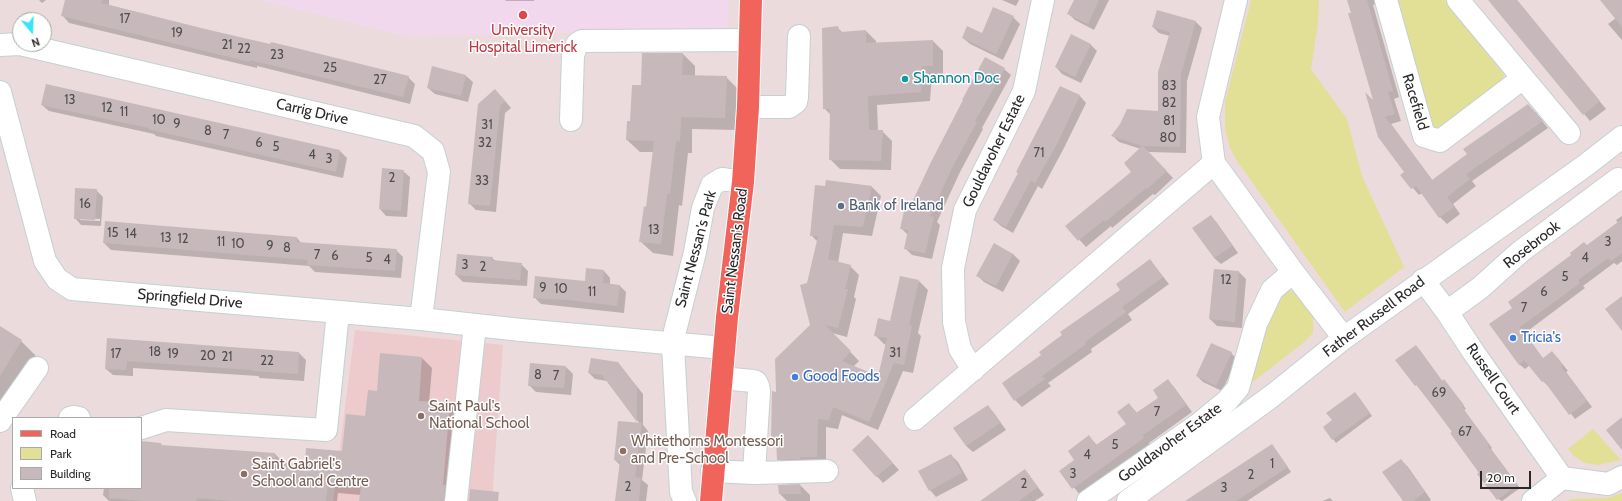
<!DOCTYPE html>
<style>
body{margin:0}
#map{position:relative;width:1622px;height:501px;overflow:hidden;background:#ebdbdd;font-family:Cabin,sans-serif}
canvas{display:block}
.legend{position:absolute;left:12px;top:417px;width:130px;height:72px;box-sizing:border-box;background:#fff;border:1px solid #a9a9a9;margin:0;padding:5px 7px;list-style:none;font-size:12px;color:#292929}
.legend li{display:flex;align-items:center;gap:8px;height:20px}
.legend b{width:20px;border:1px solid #a9a9a9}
.north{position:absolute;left:12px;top:12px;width:40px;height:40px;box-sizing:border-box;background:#fff;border:1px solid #a9a9a9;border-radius:50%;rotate:161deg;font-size:11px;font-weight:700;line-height:16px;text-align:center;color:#292929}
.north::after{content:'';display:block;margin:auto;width:14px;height:18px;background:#3ae4f9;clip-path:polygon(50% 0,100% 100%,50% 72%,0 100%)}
.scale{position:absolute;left:1480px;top:471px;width:51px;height:18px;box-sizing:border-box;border:2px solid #292929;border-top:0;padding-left:5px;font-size:12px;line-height:14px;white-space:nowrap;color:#292929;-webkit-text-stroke:3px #fff;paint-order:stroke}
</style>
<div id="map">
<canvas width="1622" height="501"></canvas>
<ul class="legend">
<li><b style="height:5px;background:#f0645b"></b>Road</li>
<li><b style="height:11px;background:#e2df97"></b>Park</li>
<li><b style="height:11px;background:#c7b9bb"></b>Building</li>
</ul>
<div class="north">N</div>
<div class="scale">20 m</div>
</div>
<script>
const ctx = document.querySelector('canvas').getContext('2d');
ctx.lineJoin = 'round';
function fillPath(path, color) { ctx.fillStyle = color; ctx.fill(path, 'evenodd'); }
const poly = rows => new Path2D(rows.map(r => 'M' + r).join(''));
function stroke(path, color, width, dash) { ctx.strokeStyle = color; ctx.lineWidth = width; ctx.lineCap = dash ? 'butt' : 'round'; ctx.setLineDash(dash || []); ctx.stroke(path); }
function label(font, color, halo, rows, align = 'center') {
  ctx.font = font + ' Cabin,sans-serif'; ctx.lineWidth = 3; ctx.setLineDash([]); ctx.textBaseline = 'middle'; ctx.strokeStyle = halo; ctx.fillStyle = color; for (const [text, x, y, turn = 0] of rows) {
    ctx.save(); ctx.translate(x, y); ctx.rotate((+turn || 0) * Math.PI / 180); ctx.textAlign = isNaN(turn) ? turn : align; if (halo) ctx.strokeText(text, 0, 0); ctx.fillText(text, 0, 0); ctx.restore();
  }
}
fillPath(poly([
 [355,330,503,345,493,486,493,501,333,501]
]), '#edcacb');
fillPath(poly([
 [258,0,728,0,728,29,409,37]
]), '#f2d8ec');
fillPath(poly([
 [1251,0,1319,0,1318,24,1311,69,1347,119,1362,176,1404,267,1345,312,1237,161,1230,148,1225,128,1225,102],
 [1392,0,1444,0,1504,75,1499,88,1435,131,1426,126],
 [1289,291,1297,293,1313,311,1313,333,1303,343,1245,388,1271,303,1282,294],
 [1593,429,1621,460,1598,465,1585,463,1575,457,1568,449],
 [1622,493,1622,501,1567,501,1571,499,1607,498]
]), '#e2df97');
fillPath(poly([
 [39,0,46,0,42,3],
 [66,0,109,0,109,5,271,46,408,77,415,84,410,104,257,66,257,68,69,23,63,16],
 [505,0,534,0,534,1,506,1],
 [1002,0,1019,0,1016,6],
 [1075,0,1109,0,1094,30,1075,20,1069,14],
 [1348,0,1375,0,1376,4,1373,5,1399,97,1394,99,1401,121,1391,124,1433,181,1535,112,1548,128,1472,181,1476,186,1453,204,1460,214,1447,224,1440,217,1422,193,1419,195,1402,175,1406,172,1375,102],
 [1489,0,1517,0,1606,109,1590,121],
 [1602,0,1622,0,1622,40,1608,24,1616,18],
 [1157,11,1196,22,1202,28,1187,81,1186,153,1148,152,1173,178,1155,195,1153,194,1112,228,1111,226,1086,247,1067,226,1132,172,1141,149,1119,142,1112,135,1159,112,1170,36,1159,33,1153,27],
 [1013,17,1020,24,1003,60,970,44,963,38,982,34],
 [837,27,843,33,866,31,876,41,876,43,933,41,943,51,943,75,932,75,930,101,877,105,878,131,882,131,892,141,891,170,840,169,830,159,831,115,824,108],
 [1090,44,1097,51,1081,83,1062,74,1056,67],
 [683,54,695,66,695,76,726,77,738,89,737,130,692,129,692,153,688,153,682,206,679,205,673,256,653,253,640,241,647,208,654,152,640,152,627,140,642,86],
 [433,68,466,76,473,82,468,102,435,94,428,88],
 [1004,69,1011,75,982,128,983,129,960,172,937,222,940,225,932,259,912,255,905,248,908,235,901,228,908,213],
 [47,85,340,151,347,158,343,178,156,136,154,134,49,111,42,105],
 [1061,87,1080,96,1086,103,1064,148,1042,189,1038,186,1013,233,1001,226,994,220,1019,174],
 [501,96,511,108,505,113,496,212,476,210,470,204],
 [403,171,410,177,407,217,386,216,380,209],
 [872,187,881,196,872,236,843,233,838,263,850,266,859,275,854,297,856,299,847,337,832,333,859,361,853,367,879,377,886,345,884,344,875,335,891,322,919,281,928,290,918,333,921,336,913,373,903,371,878,430,842,415,838,429,826,427,826,465,787,468,778,459,777,443,772,437,777,393,811,325,807,284,818,242,811,235],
 [96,190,103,197,101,226,81,225,75,218],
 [80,218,100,219,100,221,80,220],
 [1211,216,1217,223,1238,253,1221,264,1214,258],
 [1622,216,1622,261,1617,265,1614,263,1583,286,1585,288,1525,333,1543,359,1557,357,1568,371,1566,372,1592,407,1575,419,1549,386,1548,386,1543,381,1530,365,1525,369,1519,364,1514,308,1587,246,1618,223,1616,220],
 [297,238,302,244,396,250,403,257,401,278,315,272,309,266,111,250,104,243],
 [994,245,1013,254,1020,261,1003,292,984,282,978,276],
 [492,258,496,261,521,264,528,271,527,286,463,282,456,275],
 [1150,260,1169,284,1128,314,1132,320,1091,349,1092,352,1048,383,1051,386,1022,407,1015,400,1043,355,1122,290],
 [1214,270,1239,272,1246,279,1242,328,1217,326,1210,319],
 [604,271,610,278,610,284,620,286,626,292,624,313,541,304,535,298,586,282],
 [0,328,21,341,38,358,0,420],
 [108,339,299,353,306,360,304,381,260,378,258,376,133,368,133,376,113,375,106,369],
 [1419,349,1443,382,1447,384,1466,409,1464,410,1492,448,1491,449,1520,488,1502,501,1498,499,1451,434,1453,432,1397,360],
 [1231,353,1237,359,1222,391,1203,382,1197,376],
 [381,354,422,358,432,368,429,403,450,404,460,415,455,501,360,501,361,495,338,493,337,501,109,501,103,495,104,488,141,488,141,442,161,444,163,446,275,454,285,464,306,465,343,452,366,417,378,392],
 [618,363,643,394,643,425,648,431,642,480,648,485,646,501,616,501,620,465,615,460,640,424,607,381,595,379,589,373],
 [566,367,573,374,571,395,536,392,529,385],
 [1168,381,1174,387,1192,412,1149,443,1150,445,1080,495,1061,471,1076,460,1089,437,1097,445,1127,424,1129,404,1137,413,1159,398],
 [1358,396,1372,416,1336,443,1324,427,1333,420],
 [988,406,994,413,1006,430,973,452,966,446],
 [875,443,899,470,883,483,853,450],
 [1272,445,1291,472,1247,501,1189,501],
 [951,455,958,462,968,480,936,497,930,490],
 [1401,460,1408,467,1431,500,1429,501,1404,501],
 [1025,471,1044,495,1035,501,990,501],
 [800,485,810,495,810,501,787,501,780,494],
 [1330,498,1333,501,1322,501]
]), '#0003');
fillPath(poly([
 [65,0,102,0,101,3,205,29,270,44,271,42,292,47,409,76,403,97,250,60,250,62,61,16],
 [1074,0,1099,0,1088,24,1067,14],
 [1347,0,1367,0,1393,91,1388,92,1395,114,1385,117,1432,180,1467,154,1463,149,1528,104,1543,121,1466,174,1470,179,1447,197,1454,207,1439,218,1416,186,1411,189,1400,175,1404,172,1378,137,1365,92,1373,100,1348,13,1351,13],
 [1488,0,1517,0,1600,101,1583,115],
 [1600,0,1622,0,1622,27],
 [993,7,1014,16,996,54,962,38,967,26,982,33],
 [1157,10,1196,21,1181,74,1180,147,1143,146,1167,171,1147,189,1146,188,1105,222,1104,220,1078,241,1065,226,1131,172,1124,163,1142,146,1111,136,1120,124,1127,109,1158,111,1158,72,1170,32,1152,27],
 [838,26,840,32,866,30,866,43,933,40,933,66,922,66,921,92,868,96,869,130,883,130,881,161,829,160,830,109,823,109,822,28],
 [1071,34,1091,44,1075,77,1055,67],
 [642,53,683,53,682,75,727,76,725,118,681,117,680,142,676,141,670,194,667,194,661,244,639,242,644,206,646,207,654,141,626,140,627,121,630,121,632,85,641,85],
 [985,57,1005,68,975,121,977,122,953,166,930,216,934,217,925,253,904,249,908,230,900,229,904,211,908,211,931,162,963,100,962,100],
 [432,66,466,75,461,96,427,88],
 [46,84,340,150,336,172,148,129,149,128,41,105],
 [1060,86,1080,95,1058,142,1035,183,1031,180,1006,227,993,220,1018,173,1016,172],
 [495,89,505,101,500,106,490,206,468,204,478,104],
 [382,168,404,170,401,211,379,209],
 [826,180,872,186,863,227,834,225,828,259,851,265,845,289,848,289,838,328,825,325,851,351,842,361,878,376,887,338,874,336,878,318,890,321,900,276,919,280,909,325,912,326,904,365,894,363,869,422,833,407,829,420,818,419,817,457,800,457,800,459,777,460,776,437,771,437,772,391,776,392,775,359,810,325,800,285,807,283,818,236,810,236,815,185,825,186],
 [75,188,97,189,95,220,74,219],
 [1211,215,1232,246,1214,258,1192,228],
 [1622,219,1622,253,1611,261,1608,258,1578,280,1580,283,1520,327,1543,358,1552,351,1563,365,1561,367,1587,401,1569,415,1544,381,1542,382,1524,360,1519,365,1489,324,1512,308,1508,302,1571,255,1570,253,1584,242,1587,245],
 [105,221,297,237,297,242,397,249,395,271,307,265,308,260,103,243],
 [994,243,1013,254,996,286,976,276],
 [457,254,493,257,492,260,522,263,520,280,455,275],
 [1150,259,1163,277,1122,307,1126,312,1085,342,1086,344,1042,376,1045,379,1014,401,1002,383,1041,355,1039,352,1062,335,1060,332,1120,290,1116,284],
 [586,268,604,270,603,283,620,285,617,306,569,300,533,298,535,276,585,281],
 [1214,269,1239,271,1235,322,1209,319],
 [1622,296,1622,331,1605,309],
 [0,326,22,340,0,376],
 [107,338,299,352,298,374,252,371,252,370,127,361,126,370,105,369],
 [1211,343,1232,352,1216,386,1196,376],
 [1416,345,1442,381,1444,379,1464,405,1462,407,1490,445,1488,446,1517,485,1497,500,1477,474,1479,472,1450,433,1452,432,1417,385,1415,386,1395,360],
 [380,353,422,357,419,401,450,403,443,485,445,485,444,501,359,501,361,486,328,484,326,501,233,501,197,498,196,501,145,501,109,498,109,488,141,488,141,441,161,443,161,445,275,453,275,462,305,464,306,448,342,451,346,414,365,416,368,390,377,391],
 [591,358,618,362,637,387,637,422,602,375,588,373],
 [530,363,566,366,564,388,528,386],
 [1168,379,1186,405,1143,435,1144,438,1072,489,1059,471,1074,460,1068,451,1089,435,1096,445,1126,424,1117,412,1129,403,1136,413,1158,398,1153,390],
 [1355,392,1370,413,1332,440,1323,427,1332,420,1326,413],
 [988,405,1000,423,966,446,953,428],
 [1622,417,1622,450,1606,430],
 [618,421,642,423,635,477,641,478,639,501,615,501,620,461,614,460],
 [868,435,893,463,876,477,852,450],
 [1272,444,1288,467,1236,501,1185,501],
 [951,454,962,473,929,491,918,471],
 [1401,459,1425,492,1413,501,1403,501,1382,472],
 [1025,469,1038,487,1019,501,980,501],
 [800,484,801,494,779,494,778,485],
 [470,489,499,492,498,501,469,501]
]), '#c7b9bb');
const minor = poly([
 [1236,0,1208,117,1214,163,1293,272,1344,338],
 [1386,0,1424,136,1440,141,1523,78,1458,0],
 [20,44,414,136,433,151,439,172,421,319],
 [0,45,20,44],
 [1523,78,1569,133],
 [0,92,45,261,57,279,72,289,421,319,521,330,724,348],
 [748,107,789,107,796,102,797,97,799,36],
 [571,120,573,55,577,44,582,41,750,40],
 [1423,280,1447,312,1474,353,1562,478],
 [1447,312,1480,288,1520,252,1618,179],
 [973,370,960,349,954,322,953,268,965,210,1024,91,1043,0],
 [721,378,753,381,756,382,758,386,759,391,754,473],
 [70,418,74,417,79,418],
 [915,419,1214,163],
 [0,421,37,368],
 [141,428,166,420,326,430,338,312],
 [712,471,754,473,827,471],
 [22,488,25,501],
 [456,501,475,325],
 [685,501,681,492,673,345,675,331,695,252,703,208,712,185,722,179,743,182],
 [1088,501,1199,424,1227,401,1238,388,1256,324,1272,290,1293,272],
 [1128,501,1272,396,1344,338,1586,165,1622,137],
 [1533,501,1562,478,1608,484,1622,477]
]);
const major = poly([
 [711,501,727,317,743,182,748,107,751,0]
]);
stroke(minor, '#c3d1d3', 24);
stroke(major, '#fff', 24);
stroke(minor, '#fff', 22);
stroke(major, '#f0645b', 22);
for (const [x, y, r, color] of [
 [523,15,5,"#e0444e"],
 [905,79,4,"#0f9aa8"],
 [841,206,4,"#5c6f8a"],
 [1513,338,4,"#3f7fe0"],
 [795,377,4,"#3f7fe0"],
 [421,416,4,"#8d6e63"],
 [623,451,4,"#8d6e63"],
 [244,474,4,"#8d6e63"]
]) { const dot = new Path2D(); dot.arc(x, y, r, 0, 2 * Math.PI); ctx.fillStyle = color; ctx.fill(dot); stroke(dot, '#fff', 1.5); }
label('13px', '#504d4e', null, [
 ["17",125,19],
 ["19",177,33],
 ["21",227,45],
 ["22",244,49],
 ["23",277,55],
 ["25",330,68],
 ["27",380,80],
 ["83",1169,86],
 ["13",70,100],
 ["82",1169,103],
 ["12",107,108],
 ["11",124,112],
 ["10",159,120],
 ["81",1169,121],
 ["9",177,124],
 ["31",487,125],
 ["8",208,131],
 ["7",226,135],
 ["80",1168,138],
 ["6",259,143],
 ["32",485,143],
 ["5",276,147],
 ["71",1039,153],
 ["4",312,155],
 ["3",329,159],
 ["2",392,178],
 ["33",482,181],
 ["16",85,204],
 ["13",654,230],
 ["15",113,233],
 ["14",131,234],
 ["13",166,238],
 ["12",183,239],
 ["11",221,242],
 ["3",1608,242],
 ["10",238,244],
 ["9",270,246],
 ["8",287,248],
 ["7",317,255],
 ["6",335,256],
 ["5",369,258],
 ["4",1585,258],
 ["4",387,260],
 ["3",465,265],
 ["2",483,267],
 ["5",1565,277],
 ["12",1226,280],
 ["9",543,288],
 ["10",561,289],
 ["11",592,292],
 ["6",1544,292],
 ["7",1524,308],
 ["18",155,352],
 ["31",895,353],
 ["17",116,354],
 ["19",173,354],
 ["20",208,356],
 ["21",227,357],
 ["22",267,361],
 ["8",538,375],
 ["7",556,376],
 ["69",1439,393],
 ["7",1157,412],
 ["67",1465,432],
 ["5",1115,445],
 ["4",1087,455],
 ["1",1272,464],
 ["3",1073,474],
 ["2",1251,475],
 ["2",1024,484],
 ["2",628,487],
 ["3",1224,488]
]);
label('15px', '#be3a42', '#fff', [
 ["University",523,31],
 ["Hospital Limerick",523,48]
]);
label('15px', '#0d838f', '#fff', [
 ["Shannon Doc",913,79]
], 'left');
label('15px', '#292929', '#fff', [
 ["Racefield",1415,102,73],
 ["Carrig Drive",312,112,13],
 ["Gouldavoher Estate",994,151,-64],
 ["Rosebrook",1532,245,-38],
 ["Saint Nessan's Park",696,249,-75],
 ["Saint Nessan's Road",735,251,-83],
 ["Springfield Drive",190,299,5],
 ["Father Russell Road",1374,317,-37],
 ["Russell Court",1493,379,55],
 ["Gouldavoher Estate",1170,443,-36]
]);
label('15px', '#4e5e75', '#fff', [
 ["Bank of Ireland",849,206]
], 'left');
label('15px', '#366cbe', '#fff', [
 ["Tricia's",1521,338],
 ["Good Foods",803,377]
], 'left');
label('15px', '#785e54', '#fff', [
 ["Saint Paul's",429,407],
 ["National School",429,424],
 ["Whitethorns Montessori",631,442],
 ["and Pre-School",631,459],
 ["Saint Gabriel's",252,465],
 ["School and Centre",252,482]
], 'left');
</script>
